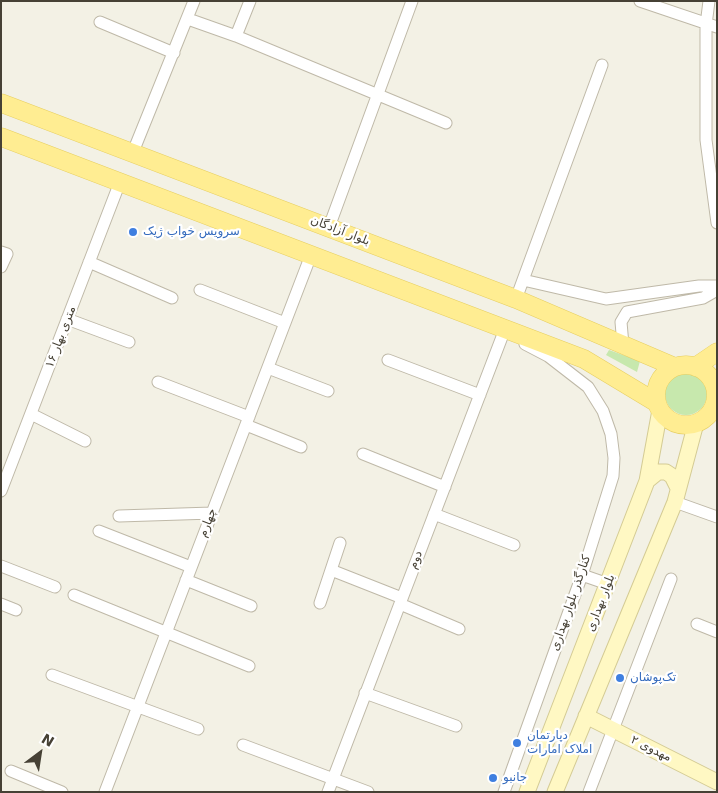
<!DOCTYPE html>
<meta charset="utf-8">
<style>
body{margin:0}
#map{position:relative;width:718px;height:793px;overflow:hidden;background:#f3f1e5;font-family:"DejaVu Sans",sans-serif}
canvas{display:block}
.frame{position:absolute;inset:0;border:2px solid #464135;pointer-events:none}
.north{position:absolute;left:15px;top:728px;width:50px;height:50px;-webkit-text-stroke:4px #fff;paint-order:stroke;rotate:31deg;font-size:14px;font-weight:700;line-height:20px;text-align:center;color:#464135}
.north::after{content:'';display:block;margin:auto;width:18px;height:22px;background:#464135;clip-path:polygon(50% 0,100% 100%,50% 72%,0 100%)}
</style>
<div id="map">
<canvas width="718" height="793"></canvas>
<div class="frame"></div>
<div class="north">N</div>
</div>
<script>
const ctx = document.querySelector('canvas').getContext('2d');
ctx.lineJoin = 'round';
function fillPath(path, color) { ctx.fillStyle = color; ctx.fill(path, 'evenodd'); }
const poly = rows => new Path2D(rows.map(r => 'M' + r).join(''));
function stroke(path, color, width, dash) { ctx.strokeStyle = color; ctx.lineWidth = width; ctx.lineCap = dash ? 'butt' : 'round'; ctx.setLineDash(dash || []); ctx.stroke(path); }
function label(font, color, halo, rows, align = 'center') {
  ctx.font = font + ' "DejaVu Sans","Noto Sans Arabic",sans-serif'; ctx.lineWidth = 4.5; ctx.setLineDash([]); ctx.textBaseline = 'middle'; ctx.strokeStyle = halo; ctx.fillStyle = color; for (const [text, x, y, turn = 0] of rows) {
    ctx.save(); ctx.translate(x, y); ctx.rotate((+turn || 0) * Math.PI / 180); ctx.textAlign = isNaN(turn) ? turn : align; if (halo) ctx.strokeText(text, 0, 0); ctx.fillText(text, 0, 0); ctx.restore();
  }
}
fillPath(poly([
 [609,350,640,361,637,372,606,355],
 '665 394a21 21 0 1 1 42 0a21 21 0 1 1-42 0Z'
]), '#c7e8ad');
const street = poly([
 [640,1,717,27],
 [709,1,706,25,706,140,717,223],
 [188,19,236,36,446,123],
 [100,22,174,53],
 [236,36,250,1],
 [133,152,194,1],
 [329,227,412,1],
 [1,252,7,254,1,267],
 [89,262,172,298],
 [523,280,606,299,699,286,717,286],
 [200,290,285,323],
 [516,299,602,65],
 [67,319,129,342],
 [623,345,621,322,627,312,703,298,717,290],
 [388,360,480,395],
 [268,368,328,391],
 [158,382,249,417],
 [31,414,85,441],
 [246,425,301,447],
 [363,454,445,487],
 [1,491,120,182],
 [675,502,717,517],
 [434,514,514,545],
 [119,516,212,513],
 [99,531,191,567],
 [1,566,55,587],
 [331,570,402,598],
 [582,575,608,584],
 [186,580,251,606],
 [74,595,249,666],
 [320,603,340,543],
 [1,604,16,610],
 [400,604,459,629],
 [697,624,717,632],
 [52,675,198,729],
 [365,693,456,726],
 [243,745,368,792],
 [11,771,62,792],
 [105,792,311,255],
 [328,792,505,329],
 [504,792,582,575,613,476,614,458,611,434,603,411,588,387,548,356,525,344],
 [589,792,671,579]
]);
const secondary = poly([
 [647,481,658,472,666,472,672,476,678,488],
 [586,716,717,782],
 [527,792,647,481,660,410],
 [555,792,675,502,696,423]
]);
const primary = poly([
 [1,103,516,299,675,367],
 [1,137,584,359,657,403],
 '656 395a30 30 0 1 1 60 0a30 30 0 1 1-60 0Z',
 [695,367,717,352]
]);
stroke(street, '#bfb9a8', 13);
stroke(secondary, '#d4cb94', 17);
stroke(primary, '#e6ce61', 19);
stroke(street, '#fff', 11);
stroke(secondary, '#fff8c3', 15);
stroke(primary, '#ffed92', 18);
for (const [x, y, r, color] of [
 [133,232,5,"#3f7fe0"],
 [620,678,5,"#3f7fe0"],
 [517,743,5,"#3f7fe0"],
 [493,778,5,"#3f7fe0"]
]) { const dot = new Path2D(); dot.arc(x, y, r, 0, 2 * Math.PI); ctx.fillStyle = color; ctx.fill(dot); stroke(dot, '#fff', 2); }
label('12px', '#464135', '#fff', [
 ["بلوار آزادگان",340,231,21],
 ["۱۶ متری بهار",61,337,-69],
 ["چهارم",208,523,-69],
 ["دوم",416,560,-69],
 ["کنارگذر بلوار بهداری",571,603,-71],
 ["بلوار بهداری",601,603,-69],
 ["مهدوی ۲",651,749,26]
]);
label('12px', '#366cbe', '#fff', [
 ["سرویس خواب ژیک",143,232],
 ["تک‌پوشان",630,678],
 ["دپارتمان",527,736],
 ["املاک امارات",527,750],
 ["جانبو",503,778]
], 'left');
</script>
